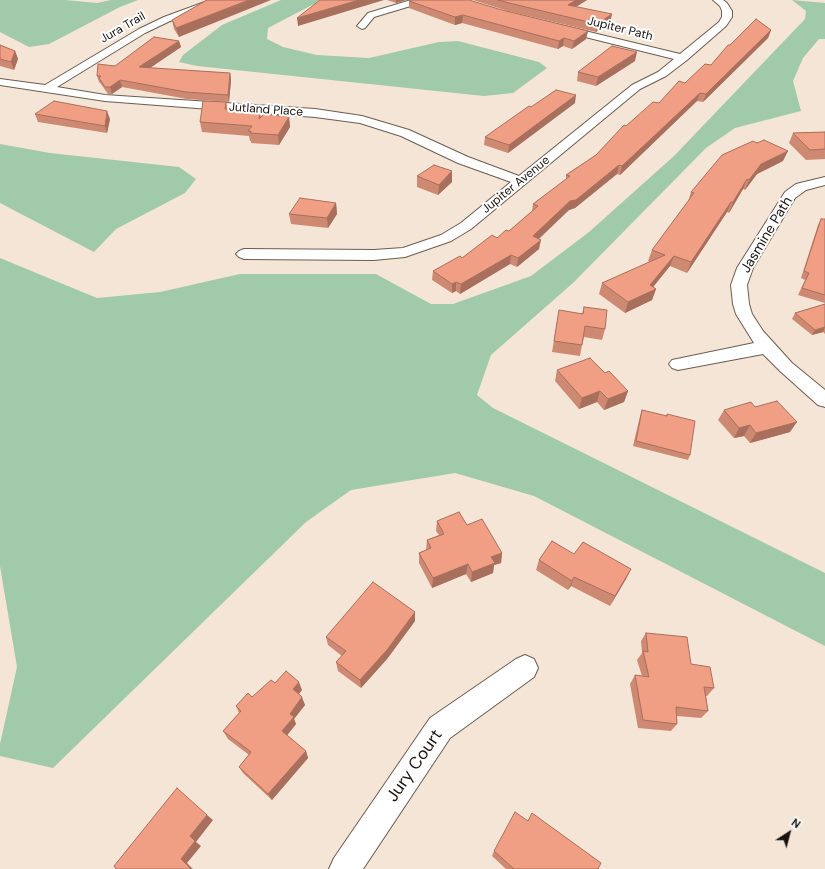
<!DOCTYPE html>
<style>
body{margin:0}
#map{position:relative;width:825px;height:869px;overflow:hidden;background:#f5e5d6;font-family:"DM Sans",sans-serif}
canvas{display:block}
.north{position:absolute;left:769px;top:813px;width:40px;height:40px;-webkit-text-stroke:3px #fff;paint-order:stroke;rotate:36deg;font-size:11px;font-weight:700;line-height:16px;text-align:center;color:#18130e}
.north::after{content:'';display:block;margin:auto;width:14px;height:18px;background:#18130e;clip-path:polygon(50% 0,100% 100%,50% 72%,0 100%)}
</style>
<div id="map">
<canvas width="825" height="869"></canvas>
<div class="north">N</div>
</div>
<script>
const ctx = document.querySelector('canvas').getContext('2d');
ctx.lineJoin = 'round';
function fillPath(path, color) { ctx.fillStyle = color; ctx.fill(path, 'evenodd'); }
const poly = rows => new Path2D(rows.map(r => 'M' + r).join(''));
function stroke(path, color, width, dash) { ctx.strokeStyle = color; ctx.lineWidth = width; ctx.lineCap = dash ? 'butt' : 'round'; ctx.setLineDash(dash || []); ctx.stroke(path); }
function label(font, color, halo, rows, align = 'center') {
  ctx.font = font + ' "DM Sans",sans-serif'; ctx.lineWidth = 4; ctx.setLineDash([]); ctx.textBaseline = 'middle'; ctx.strokeStyle = halo; ctx.fillStyle = color; for (const [text, x, y, turn = 0] of rows) {
    ctx.save(); ctx.translate(x, y); ctx.rotate((+turn || 0) * Math.PI / 180); ctx.textAlign = isNaN(turn) ? turn : align; if (halo) ctx.strokeText(text, 0, 0); ctx.fillText(text, 0, 0); ctx.restore();
  }
}
fillPath(poly([
 [0,0,65,0,97,3,111,0,138,0,120,7,49,44,29,47,0,32],
 [281,0,325,0,312,5,268,28,267,39,283,47,317,55,369,58,439,42,458,41,539,62,547,68,513,93,484,96,197,66,179,62,183,55,222,25],
 [792,0,825,3,825,39,819,39,803,58,793,81,801,111,735,128,706,148,574,282,491,355,477,395,493,408,825,573,825,646,534,496,455,473,351,490,306,522,53,768,0,756,0,744,17,667,0,566,0,258,97,298,160,292,240,274,376,274,431,304,453,304,531,276,589,232,674,156,805,19,806,11],
 [0,144,50,153,179,167,196,179,185,193,116,229,94,252,0,203]
]), '#a1caaa');
const minor = poly([
 [210,0,222,0,221,2,170,21,145,33,57,87,105,95,315,109,362,116,409,130,468,157,519,176,632,85,658,72,674,59,557,30,555,28,557,26,560,25,680,54,719,22,722,17,722,11,720,6,713,0,723,0,727,3,732,11,732,17,726,26,687,60,666,76,640,89,471,229,451,241,405,257,374,260,244,259,239,257,236,254,239,251,244,249,374,250,403,248,441,235,461,223,511,182,458,163,401,136,360,123,315,117,105,101,0,85,0,79,45,85,139,29,164,17,210,0],
 [411,0,425,0,424,2,374,17,365,28,362,29,357,26,368,13,411,0],
 [825,177,825,185,806,190,795,198,753,268,747,285,749,304,752,314,763,331,792,363,825,390,825,407,818,405,780,371,763,354,678,370,672,368,669,364,672,360,754,343,736,314,733,304,731,285,737,268,785,192,796,184,825,177],
 [525,655,534,659,538,668,534,677,450,738,363,869,329,869,334,858,430,718,516,659,525,655]
]);
stroke(minor, '#6b5d51', 2);
fillPath(minor, '#fff');
fillPath(poly([
 [387,0,406,0,396,3],
 [473,0,587,0,576,7,612,14,610,22,596,32,508,11],
 [205,1,179,37,174,29,172,20],
 [409,1,502,10,588,31,586,39,572,49,563,46,558,49,462,23,455,25,409,8],
 [771,30,768,38,703,102,697,101,620,175,617,174,575,208,569,210,539,239,539,249,517,267,510,264,460,294,456,291,452,293,432,280,433,271,462,258,497,238,509,231,532,211,533,204,566,180,566,175,596,155,626,126,659,103,685,83,711,65,730,45],
 [179,41,181,47,150,68,230,73,231,80,229,102,187,99,122,87,112,94,108,94,101,84,99,82,97,76,115,66],
 [0,45,15,51,18,59,14,70,0,66],
 [635,61,596,86,577,81,578,72],
 [226,102,228,109,260,113,261,117,289,117,290,127,279,145,251,143,251,141,250,141,249,136,202,132,200,122],
 [575,103,508,153,484,145,485,137,531,107],
 [35,114,110,119,107,133,38,122],
 [825,132,825,159,806,160,789,143,793,133],
 [783,161,757,174,745,190,743,189,729,213,727,212,687,273,670,266,653,287,656,289,652,300,625,313,599,294,602,283,650,262,648,261,652,250,688,202,691,192],
 [452,171,452,182,438,195,417,187,417,176],
 [336,203,337,214,328,228,291,224,289,214],
 [821,219,825,219,825,303,798,295,805,280,801,278,818,225],
 [825,304,825,334,823,332,812,335,792,319,795,313],
 [584,307,605,329,602,340,584,337,582,345,580,356,552,352,559,310,582,314],
 [557,370,605,373,628,391,624,402,604,410,597,402,579,409,555,381],
 [755,407,790,432,750,443,744,436,734,438,718,420,724,410],
 [642,410,666,416,667,414,690,455,688,460,633,446,640,416],
 [437,521,467,525,502,553,501,563,494,565,493,573,471,582,466,574,432,588,419,563,419,553,426,550,427,540,439,535,436,531],
 [574,554,631,569,626,579,610,606,571,586,568,590,536,570,539,560],
 [415,621,387,659,361,688,338,671,336,662,342,656,328,645,326,637],
 [646,633,691,664,714,688,707,696,706,696,708,711,701,718,677,716,677,724,671,731,638,728,630,684,635,675,642,676,637,660,642,653,641,641],
 [275,683,302,690,299,694,305,705,294,719,296,724,287,735,306,751,308,758,272,800,243,773,239,767,249,755,228,739,223,731,239,713,236,706],
 [528,821,598,869,506,869,492,856,494,851]
]), '#ce8972');
fillPath(poly([
 [249,0,271,0,179,37,176,28],
 [359,0,384,0,298,26,297,18],
 [396,0,406,0,396,3],
 [576,0,587,0,567,12,568,5],
 [612,14,610,22,596,32,597,24],
 [463,15,462,23,455,25,455,17],
 [771,30,768,38,703,102,706,94],
 [588,31,586,39,572,49,574,41],
 [564,38,563,46,558,49,559,41],
 [179,41,181,47,141,74,139,67],
 [15,51,18,59,14,70,11,62],
 [637,52,635,61,596,86,598,77],
 [230,73,231,80,229,102,228,95],
 [120,80,122,87,112,94,110,87],
 [700,93,697,101,620,175,622,166],
 [576,95,575,103,508,153,509,145],
 [107,111,110,119,107,133,105,126],
 [289,117,290,127,279,145,278,135],
 [788,151,783,161,757,174,745,190,749,180,761,164],
 [619,165,617,174,575,208,569,210,532,245,533,236,570,201],
 [452,171,452,182,438,195,439,185],
 [747,179,743,189,729,213,733,202],
 [731,202,727,212,687,273,691,262],
 [336,203,337,214,328,228,327,218],
 [541,240,539,249,517,267,518,258],
 [511,255,510,264,460,294,461,284],
 [674,256,670,266,649,292,656,289,652,300,625,313,628,302,650,285],
 [456,282,456,291,452,293,452,284],
 [825,327,823,332,812,335,815,330],
 [600,391,597,402,579,409,582,398],
 [628,391,624,402,604,410,608,399],
 [797,422,790,432,750,443,756,433],
 [750,425,744,436,734,438,739,428],
 [502,553,501,563,494,565,493,573,471,582,472,572,491,557],
 [468,564,466,574,432,588,433,578],
 [631,569,626,579,610,606,615,596],
 [574,577,571,586,568,590,572,581],
 [415,612,415,621,387,659,361,688,360,680],
 [299,682,302,690,296,697,293,689],
 [302,697,305,705,294,719,296,724,285,738,282,731,290,714],
 [306,751,308,758,272,800,268,794],
 [207,815,213,820,196,842,201,846,187,863,193,869,191,869,181,859,190,836]
]), '#a86f5d');
const building = poly([
 [207,0,249,0,176,28,172,20,207,0],
 [320,0,359,0,297,18,320,0],
 [411,0,469,0,502,10,588,31,574,41,564,38,559,41,463,15,455,17,409,1,411,0],
 [498,0,576,0,568,5,612,14,597,24,509,3,498,0],
 [756,19,771,30,706,94,700,93,622,166,619,165,576,200,570,201,533,236,541,240,518,258,511,255,461,284,456,282,452,284,433,271,460,256,462,258,492,235,497,238,506,230,509,231,538,206,533,204,570,176,566,175,596,155,624,125,626,126,653,102,659,103,679,81,685,83,705,64,711,65,728,45,730,45,756,19],
 [154,37,179,41,139,67,230,73,228,95,186,92,120,80,110,87,105,87,99,78,101,76,97,76,98,64,115,66,154,37],
 [0,45,15,51,11,62,0,59,0,45],
 [612,46,637,52,598,77,578,72,612,46],
 [556,90,576,95,509,145,485,137,529,106,531,107,556,90],
 [54,101,107,111,105,126,35,114,54,101],
 [203,101,226,102,225,109,260,113,259,119,264,114,289,117,278,135,250,133,251,131,248,131,252,126,200,122,203,101],
 [825,132,825,149,810,150,793,133,825,132],
 [764,140,788,151,761,164,749,180,747,179,733,202,731,202,691,262,674,256,650,285,656,289,628,302,602,283,665,255,652,250,694,193,691,192,722,155,753,141,757,143,764,140],
 [434,165,452,171,439,185,417,176,434,165],
 [300,198,336,203,327,218,289,214,300,198],
 [821,219,825,219,825,295,802,288,809,273,804,271,821,219],
 [825,304,825,327,815,330,795,313,825,304],
 [584,307,607,310,605,329,585,326,582,345,554,341,559,310,583,314,584,307],
 [590,358,605,373,609,371,628,391,608,399,600,391,582,398,557,370,590,358],
 [777,401,797,422,756,433,750,425,739,428,724,410,751,402,755,407,777,401],
 [642,410,667,416,667,414,695,421,690,455,636,441,642,410],
 [459,512,467,525,482,519,502,553,491,557,495,563,472,572,468,564,433,578,419,553,431,548,427,540,444,534,437,521,459,512],
 [552,541,574,554,583,542,631,569,615,596,574,577,572,581,539,560,552,541],
 [373,582,415,612,387,650,360,680,336,662,346,651,326,637,373,582],
 [646,633,687,637,691,664,710,667,714,688,704,687,708,711,676,707,677,724,643,720,635,675,649,677,643,651,648,652,646,633],
 [286,671,299,682,293,689,302,697,290,714,294,717,282,731,306,751,268,794,239,767,251,752,223,731,241,711,236,706,248,693,252,697,271,680,275,683,286,671],
 [177,788,207,815,190,836,195,841,181,859,191,869,116,869,114,866,177,788],
 [515,812,528,821,532,813,601,863,598,869,514,869,494,851,515,812]
]);
fillPath(building, '#f09f85');
stroke(building, '#a86f5d', 1);
label('12px', '#18130e', '#fff', [
 ["Jura Trail",123,28,-30],
 ["Jupiter Path",620,29,14],
 ["Jutland Place",266,110,4],
 ["Jupiter Avenue",516,185,-39]
]);
label('14px', '#18130e', '#fff', [
 ["Jasmine Path",767,235,-59]
]);
label('17px', '#18130e', '#fff', [
 ["Jury Court",415,766,-55]
]);
</script>
